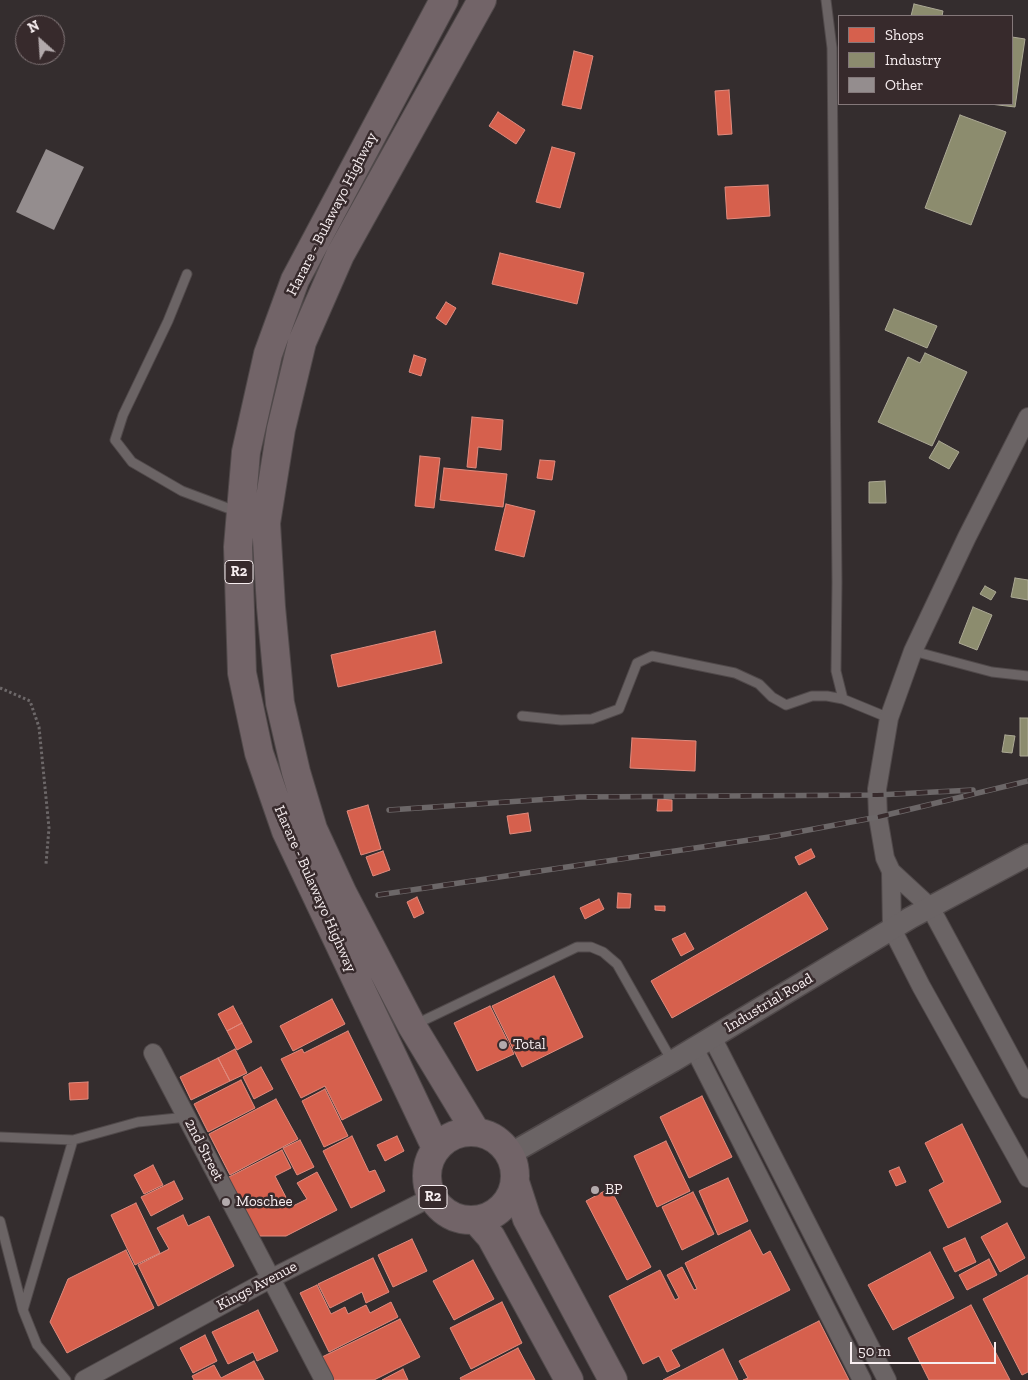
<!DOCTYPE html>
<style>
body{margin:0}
#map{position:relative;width:1028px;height:1380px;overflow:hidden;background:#342d2e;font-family:"Zilla Slab",serif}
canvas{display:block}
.legend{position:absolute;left:838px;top:15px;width:175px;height:90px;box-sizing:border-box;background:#372a2c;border:1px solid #84787a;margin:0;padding:6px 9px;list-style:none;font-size:15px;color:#f7eef0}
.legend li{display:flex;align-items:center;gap:10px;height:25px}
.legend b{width:25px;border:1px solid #84787a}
.north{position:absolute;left:15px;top:15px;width:50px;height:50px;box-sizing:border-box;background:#372a2c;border:1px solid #84787a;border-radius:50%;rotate:334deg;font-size:14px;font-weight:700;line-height:20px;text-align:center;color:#f7eef0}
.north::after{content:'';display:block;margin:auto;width:18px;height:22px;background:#b3aaac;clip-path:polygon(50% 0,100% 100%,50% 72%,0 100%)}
.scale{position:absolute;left:850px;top:1342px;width:146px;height:22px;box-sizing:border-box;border:2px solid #f7eef0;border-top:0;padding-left:6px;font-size:15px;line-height:18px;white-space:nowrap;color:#f7eef0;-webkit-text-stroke:4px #372a2c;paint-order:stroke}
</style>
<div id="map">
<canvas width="1028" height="1380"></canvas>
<ul class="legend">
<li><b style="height:14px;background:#d6604d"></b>Shops</li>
<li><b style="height:14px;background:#8c8c6e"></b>Industry</li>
<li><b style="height:14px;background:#948d8e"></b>Other</li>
</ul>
<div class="north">N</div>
<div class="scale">50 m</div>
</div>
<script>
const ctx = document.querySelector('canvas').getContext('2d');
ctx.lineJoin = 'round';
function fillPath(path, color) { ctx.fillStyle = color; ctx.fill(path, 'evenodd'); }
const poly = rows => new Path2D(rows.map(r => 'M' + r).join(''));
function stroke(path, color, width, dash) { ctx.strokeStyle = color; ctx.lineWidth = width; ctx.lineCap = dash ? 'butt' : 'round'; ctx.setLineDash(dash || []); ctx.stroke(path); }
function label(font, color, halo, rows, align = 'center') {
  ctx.font = font + ' "Zilla Slab",serif'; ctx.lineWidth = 5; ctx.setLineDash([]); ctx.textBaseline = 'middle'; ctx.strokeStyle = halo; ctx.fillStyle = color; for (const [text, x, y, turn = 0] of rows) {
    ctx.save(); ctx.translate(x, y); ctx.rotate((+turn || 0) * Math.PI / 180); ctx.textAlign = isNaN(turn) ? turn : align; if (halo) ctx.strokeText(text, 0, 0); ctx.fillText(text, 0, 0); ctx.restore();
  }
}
const shops = poly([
 [574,51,593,56,581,109,562,105,574,51],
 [729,90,732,134,718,135,715,91,729,90],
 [498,112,525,130,516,144,489,126,498,112],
 [552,147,575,153,560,208,536,202,552,147],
 [768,185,770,216,727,219,725,187,768,185],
 [500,253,584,273,577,304,492,284,500,253],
 [446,302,456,308,446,325,436,318,446,302],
 [414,355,426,359,421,376,409,372,414,355],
 [472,417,503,420,501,450,478,447,476,468,467,467,472,417],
 [420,456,440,458,434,508,415,506,420,456],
 [540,460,555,461,552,480,537,478,540,460],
 [444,468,507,474,503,507,440,500,444,468],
 [506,504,535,511,524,557,495,550,506,504],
 [435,631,442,663,338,687,331,655,435,631],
 [632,738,696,741,695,771,630,768,632,738],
 [658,799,672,800,672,811,657,811,658,799],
 [368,805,381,849,361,855,347,811,368,805],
 [528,813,531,831,510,834,507,816,528,813],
 [811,849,815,857,799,865,795,857,811,849],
 [383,851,390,870,373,876,366,857,383,851],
 [806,892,828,929,672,1018,651,981,806,892],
 [618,893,631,894,630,908,617,908,618,893],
 [417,897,424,913,414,918,407,902,417,897],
 [599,899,604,909,585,919,580,908,599,899],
 [655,906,665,906,665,911,655,910,655,906],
 [685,933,694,949,681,956,672,939,685,933],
 [554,976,583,1037,522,1067,492,1006,554,976],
 [332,999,345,1024,293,1051,280,1026,332,999],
 [233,1006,242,1023,227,1031,218,1014,233,1006],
 [490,1006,514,1054,477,1071,454,1023,490,1006],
 [242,1023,252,1042,237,1050,227,1031,242,1023],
 [348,1031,382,1100,342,1120,325,1086,301,1098,281,1059,302,1049,304,1053,348,1031],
 [235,1049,247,1073,230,1081,218,1058,235,1049],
 [218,1058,230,1081,191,1100,180,1077,218,1058],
 [261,1067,273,1089,254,1099,243,1077,261,1067],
 [241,1080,255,1108,208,1132,194,1104,241,1080],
 [88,1082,88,1099,70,1100,69,1083,88,1082],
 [325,1089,348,1136,324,1147,302,1101,325,1089],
 [702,1096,732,1157,689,1178,660,1117,702,1096],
 [276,1099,298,1139,230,1175,209,1134,276,1099],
 [962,1124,1001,1202,948,1228,929,1190,944,1182,925,1143,962,1124],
 [352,1136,369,1172,375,1170,385,1191,351,1208,323,1151,352,1136],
 [397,1136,404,1151,385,1161,377,1145,397,1136],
 [300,1140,314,1167,297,1175,283,1148,300,1140],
 [666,1141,690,1191,657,1207,634,1156,666,1141],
 [282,1150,291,1168,275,1176,291,1207,307,1199,297,1183,317,1172,337,1210,286,1236,258,1236,227,1178,282,1150],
 [153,1165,163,1185,144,1194,134,1175,153,1165],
 [899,1167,906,1182,896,1186,889,1171,899,1167],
 [728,1178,748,1221,718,1235,699,1191,728,1178],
 [174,1181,183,1199,151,1216,141,1197,174,1181],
 [610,1188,651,1267,627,1280,586,1201,610,1188],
 [693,1192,714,1234,682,1250,662,1207,693,1192],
 [136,1203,160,1253,135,1265,111,1215,136,1203],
 [183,1215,188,1226,209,1216,234,1266,158,1306,138,1265,169,1249,157,1228,183,1215],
 [1007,1223,1025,1258,1000,1272,981,1237,1007,1223],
 [750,1230,763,1255,770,1251,790,1290,671,1350,680,1366,667,1372,659,1356,643,1364,609,1296,660,1270,675,1300,679,1298,667,1275,682,1267,694,1290,697,1289,685,1263,750,1230],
 [965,1238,976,1262,955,1272,943,1248,965,1238],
 [412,1239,427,1271,393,1287,378,1255,412,1239],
 [126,1250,154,1308,67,1353,50,1322,68,1279,126,1250],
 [930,1252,954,1298,893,1330,868,1285,930,1252],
 [373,1258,389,1292,366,1303,362,1292,330,1308,318,1284,373,1258],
 [989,1259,997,1275,967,1290,959,1275,989,1259],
 [473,1260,494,1299,454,1320,433,1281,473,1260],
 [1028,1275,1028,1372,1022,1375,983,1299,1028,1275],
 [317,1285,331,1314,345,1307,348,1314,366,1305,370,1313,391,1302,398,1317,329,1352,300,1293,317,1285],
 [502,1302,522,1343,471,1369,450,1328,502,1302],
 [971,1305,1010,1380,929,1380,908,1338,971,1305],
 [258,1310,278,1351,257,1361,253,1352,228,1364,212,1332,258,1310],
 [400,1319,420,1357,374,1380,333,1380,322,1357,400,1319],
 [819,1321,849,1380,743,1380,748,1378,739,1361,819,1321],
 [205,1335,217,1361,193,1373,180,1348,205,1335],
 [518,1348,535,1380,461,1380,460,1378,518,1348],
 [723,1349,738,1380,663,1380,723,1349],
 [254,1361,264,1380,194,1380,192,1376,214,1365,221,1378,254,1361],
 [403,1369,408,1380,382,1380,403,1369]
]);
fillPath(shops, '#d6604d');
stroke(shops, '#e08b7e', 1);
const industry = poly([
 [914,4,943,11,942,16,911,16,914,4],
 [1012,37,1025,39,1015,107,990,104,1012,104,1012,37],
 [960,115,1006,132,971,225,925,208,960,115],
 [894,309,937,326,927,348,885,330,894,309],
 [925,353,967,372,932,446,878,422,908,357,920,363,925,353],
 [939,441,959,452,949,469,929,458,939,441],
 [885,481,886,503,869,503,869,482,885,481],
 [1015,578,1028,580,1028,600,1011,597,1015,578],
 [985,586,996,592,991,600,980,594,985,586],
 [973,607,992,615,977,650,959,643,973,607],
 [1020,718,1028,718,1028,756,1020,756,1020,718],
 [1005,735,1015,736,1012,753,1002,752,1005,735]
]);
fillPath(industry, '#8c8c6e');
stroke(industry, '#aca995', 1);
fillPath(poly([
 [46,149,84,167,54,230,16,212]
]), '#948d8e');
const service = poly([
 [826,0,832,48,837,582,836,671,843,699,889,718],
 [187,274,168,321,123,415,115,440,132,462,182,491,238,512],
 [913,651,992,672,1028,676],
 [522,716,561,720,592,719,619,709,637,663,652,656,735,673,759,684,772,697,786,705,812,696,827,696,843,699],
 [414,1025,577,947,591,947,603,952,617,964,672,1061],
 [0,1137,73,1140,138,1122,187,1117],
 [0,1221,23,1310,37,1345,66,1380],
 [23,1310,73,1140]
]);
const minor = poly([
 [1028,417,967,537,913,651,889,718,877,789,878,817,885,858,891,871,930,907,1028,1089],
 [891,871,892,929,921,986,1028,1178],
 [712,1037,887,1380],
 [694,1048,862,1380],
 [153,1053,324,1380],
 [84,1380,270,1279,432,1197]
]);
const tertiary = poly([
 [510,1154,673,1061,910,918,1028,855]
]);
const trunk = poly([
 '427 1176a44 44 0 1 1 88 0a44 44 0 1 1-88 0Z',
 [476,1132,412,1026,343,894,313,829,296,772,280,703,271,607,266,523,281,429,302,342,340,255,482,0],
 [436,1148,286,831,259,753,242,673,238,547,246,452,268,354,295,280,444,0],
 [515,1182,527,1219,613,1380],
 [476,1220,491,1237,569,1380]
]);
stroke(service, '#50494a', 11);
stroke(minor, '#50494a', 20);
stroke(tertiary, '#50494a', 24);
stroke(trunk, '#50494a', 30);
stroke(poly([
 [0,688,30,701,39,727,49,828,46,864]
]), '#6d6869', 3, [2.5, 2.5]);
stroke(service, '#6b6465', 9);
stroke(minor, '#6b6465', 18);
stroke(tertiary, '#6b6465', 21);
stroke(trunk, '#726468', 28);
const rail = poly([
 [389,810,580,797,877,795,973,790],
 [378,895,776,836,878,817,1028,781]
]);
stroke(rail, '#6c6768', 5.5);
stroke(rail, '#372a2c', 4, [11]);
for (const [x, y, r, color] of [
 [503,1045,5,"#b3aaac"],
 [595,1190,5,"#b3aaac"],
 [226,1202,5,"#b3aaac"]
]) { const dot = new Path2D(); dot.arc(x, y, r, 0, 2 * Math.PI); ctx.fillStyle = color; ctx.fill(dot); stroke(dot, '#372a2c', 2); }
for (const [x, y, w] of [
 [239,572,28],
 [433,1197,28]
]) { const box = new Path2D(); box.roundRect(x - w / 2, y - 11.5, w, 23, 4); ctx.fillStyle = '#372a2c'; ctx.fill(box); stroke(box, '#f7eef0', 1); }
label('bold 14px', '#f7eef0', null, [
 ["R2",239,572],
 ["R2",433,1197]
]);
label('15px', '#f7eef0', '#372a2c', [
 ["Harare - Bulawayo Highway",332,214,-63],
 ["Harare - Bulawayo Highway",315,889,66],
 ["Industrial Road",769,1003,-31],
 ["2nd Street",204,1150,63],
 ["Kings Avenue",257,1286,-28]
]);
label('15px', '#f7eef0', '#372a2c', [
 ["Total",513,1045],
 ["BP",605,1190],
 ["Moschee",236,1202]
], 'left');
</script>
